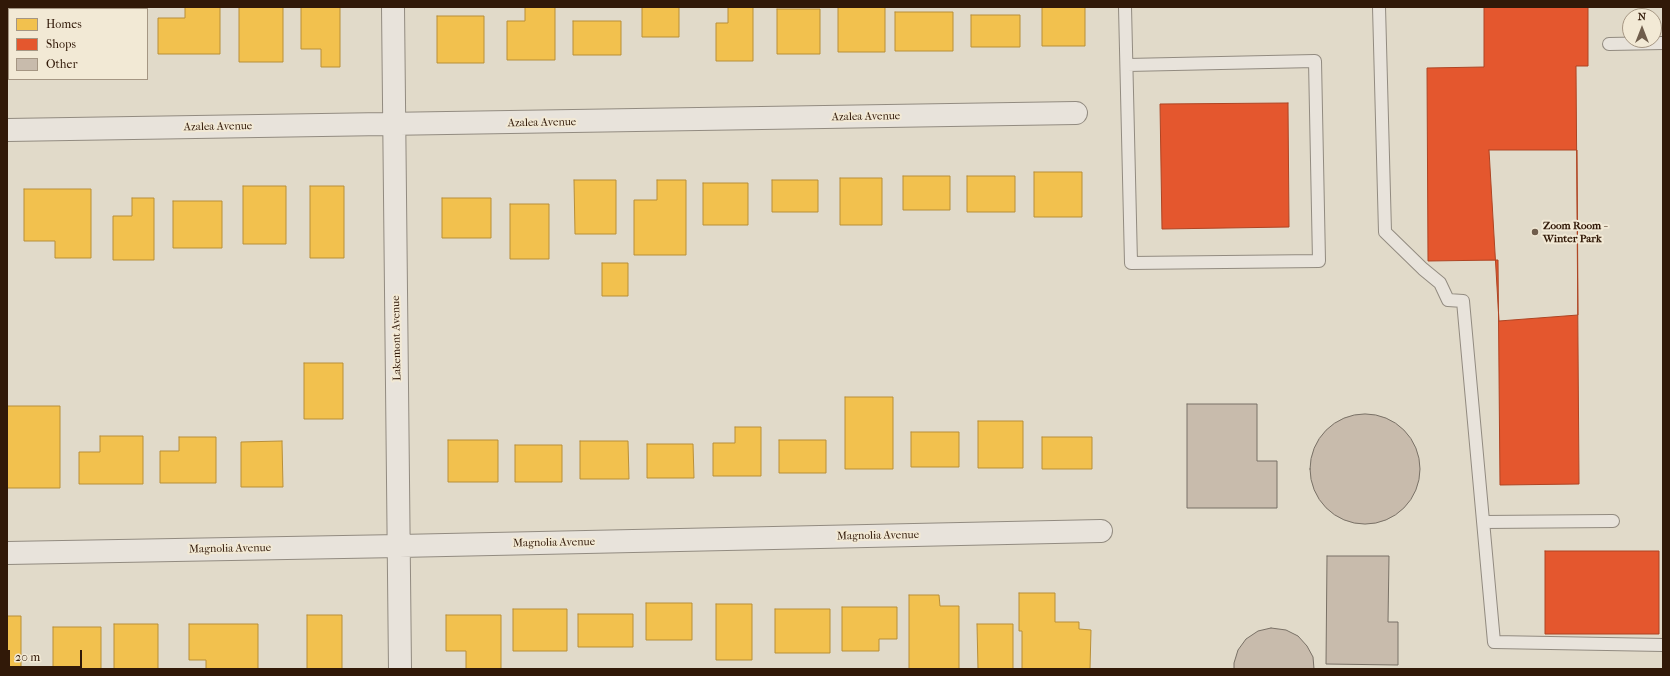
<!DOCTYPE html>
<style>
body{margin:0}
#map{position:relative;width:1670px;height:676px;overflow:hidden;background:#e1dac9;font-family:"IM FELL French Canon",serif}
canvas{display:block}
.frame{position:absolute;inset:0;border:8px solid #311908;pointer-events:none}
.legend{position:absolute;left:8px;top:8px;width:140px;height:72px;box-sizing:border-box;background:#f2e9d5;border:1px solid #a59683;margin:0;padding:5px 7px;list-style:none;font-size:12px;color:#311908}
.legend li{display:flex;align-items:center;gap:8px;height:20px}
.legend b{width:20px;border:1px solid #a59683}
.north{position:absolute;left:1622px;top:8px;width:40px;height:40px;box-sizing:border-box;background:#f2e9d5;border:1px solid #a59683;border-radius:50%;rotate:0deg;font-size:11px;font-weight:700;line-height:16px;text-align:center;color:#311908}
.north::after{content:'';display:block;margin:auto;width:14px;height:18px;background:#6f5d4c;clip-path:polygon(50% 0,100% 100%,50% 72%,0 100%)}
.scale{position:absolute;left:8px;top:650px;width:74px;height:18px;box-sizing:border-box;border:2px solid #311908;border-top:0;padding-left:5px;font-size:12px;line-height:14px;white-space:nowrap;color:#311908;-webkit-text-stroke:3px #f2e9d5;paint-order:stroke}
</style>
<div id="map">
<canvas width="1670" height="676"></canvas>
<div class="frame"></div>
<ul class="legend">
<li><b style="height:11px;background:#f2c14e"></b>Homes</li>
<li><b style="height:11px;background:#e4572e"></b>Shops</li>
<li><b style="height:11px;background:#c8bbac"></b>Other</li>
</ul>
<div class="north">N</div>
<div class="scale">20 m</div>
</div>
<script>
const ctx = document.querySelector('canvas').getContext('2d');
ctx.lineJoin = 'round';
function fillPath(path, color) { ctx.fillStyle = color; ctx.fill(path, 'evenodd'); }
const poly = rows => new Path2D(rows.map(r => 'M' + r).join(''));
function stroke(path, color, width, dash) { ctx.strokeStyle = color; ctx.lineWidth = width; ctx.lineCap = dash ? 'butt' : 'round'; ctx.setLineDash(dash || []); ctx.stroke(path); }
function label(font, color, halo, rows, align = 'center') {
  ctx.font = font + ' "IM FELL French Canon",serif'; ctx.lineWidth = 4; ctx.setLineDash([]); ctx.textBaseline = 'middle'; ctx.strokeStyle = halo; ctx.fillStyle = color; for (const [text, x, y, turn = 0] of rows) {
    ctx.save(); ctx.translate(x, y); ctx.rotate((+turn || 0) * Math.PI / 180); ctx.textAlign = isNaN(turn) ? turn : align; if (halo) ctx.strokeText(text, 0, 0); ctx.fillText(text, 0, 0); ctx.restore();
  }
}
const homes = poly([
 [7,7,53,7,53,9,9,9,9,62,7,62,7,7],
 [185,7,220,7,220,54,158,54,158,18,185,18,185,7],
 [239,7,283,7,283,62,239,62,239,7],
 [301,7,340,7,340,67,321,67,321,49,301,49,301,7],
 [525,7,555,7,555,60,507,60,507,21,525,21,525,7],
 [642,7,679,7,679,37,642,37,642,7],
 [728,7,753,7,753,61,716,61,716,23,728,23,728,7],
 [838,7,885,7,885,52,838,52,838,7],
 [1042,7,1085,7,1085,46,1042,46,1042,7],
 [71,8,130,8,130,9,71,9,71,8],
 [777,9,820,9,820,54,777,54,777,9],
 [895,12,953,12,953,51,895,51,895,12],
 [971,15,1020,15,1020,47,971,47,971,15],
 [437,16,484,16,484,63,437,63,437,16],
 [573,21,621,21,621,55,573,55,573,21],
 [1034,172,1082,172,1082,217,1034,217,1034,172],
 [903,176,950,176,950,210,903,210,903,176],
 [967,176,1015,176,1015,212,967,212,967,176],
 [840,178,882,178,882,225,840,225,840,178],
 [574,180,616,180,616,234,575,234,574,180],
 [657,180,686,180,686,255,634,255,634,200,657,200,657,180],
 [772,180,818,180,818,212,772,212,772,180],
 [703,183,748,183,748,225,703,225,703,183],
 [243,186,286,186,286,244,243,244,243,186],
 [310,186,344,186,344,258,310,258,310,186],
 [24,189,91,189,91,258,55,258,55,241,24,241,24,189],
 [132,198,154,198,154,260,113,260,113,216,132,216,132,198],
 [442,198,491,198,491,238,442,238,442,198],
 [173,201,222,201,222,248,173,248,173,201],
 [510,204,549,204,549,259,510,259,510,204],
 [602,263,628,263,628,296,602,296,602,263],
 [304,363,343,363,343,419,304,419,304,363],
 [845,397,893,397,893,469,845,469,845,397],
 [7,406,60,406,60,488,7,488,7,406],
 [978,421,1023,421,1023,468,978,468,978,421],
 [735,427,761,427,761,476,713,476,713,443,735,443,735,427],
 [911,432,959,432,959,467,911,467,911,432],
 [100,436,143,436,143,484,79,484,79,452,100,452,100,436],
 [179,437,216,437,216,483,160,483,160,451,179,451,179,437],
 [1042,437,1092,437,1092,469,1042,469,1042,437],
 [448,440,498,440,498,482,448,482,448,440],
 [779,440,826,440,826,473,779,473,779,440],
 [282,441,283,487,241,487,241,442,282,441],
 [580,441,628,441,629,479,580,479,580,441],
 [647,444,693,444,694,478,647,478,647,444],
 [515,445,562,445,562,482,515,482,515,445],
 [1019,593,1055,593,1055,622,1079,622,1079,629,1091,630,1090,669,1022,669,1022,631,1019,631,1019,593],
 [909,595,939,595,940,606,959,606,959,669,909,669,909,595],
 [646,603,692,603,692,640,646,640,646,603],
 [716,604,752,604,752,660,716,660,716,604],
 [842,607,897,607,897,639,879,639,879,651,842,651,842,607],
 [513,609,567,609,567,651,513,651,513,609],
 [775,609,830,609,830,653,775,653,775,609],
 [578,614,633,614,633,647,578,647,578,614],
 [307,615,342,615,342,669,307,669,307,615],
 [446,615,501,615,501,669,466,669,466,651,446,651,446,615],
 [7,616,21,616,21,669,7,669,7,616],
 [114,624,158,624,158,669,114,669,114,624],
 [189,624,258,624,258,669,206,669,206,660,189,660,189,624],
 [977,624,1013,624,1013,669,978,669,977,624],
 [53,627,101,627,101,669,53,669,53,627]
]);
fillPath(homes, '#f2c14e');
stroke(homes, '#b88f39', 1);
const shops = poly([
 [1484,7,1588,7,1588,66,1576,66,1579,484,1500,485,1498,260,1428,261,1427,68,1484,67,1484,7],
 [1288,103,1289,227,1162,229,1160,104,1288,103],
 [1489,150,1577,150,1578,315,1499,321,1489,150],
 [1545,551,1659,551,1659,634,1545,634,1545,551]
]);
fillPath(shops, '#e4572e');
stroke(shops, '#ae4423', 1);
const building = poly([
 [1187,404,1257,404,1257,461,1277,461,1277,508,1187,508,1187,404],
 '1310 469a55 55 0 1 1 110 0a55 55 0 1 1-110 0Z',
 [1327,556,1389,556,1388,622,1398,622,1398,665,1326,664,1327,556],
 [1271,628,1286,630,1298,636,1307,646,1313,657,1314,669,1234,669,1234,663,1238,650,1246,639,1258,631,1271,628]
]);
fillPath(building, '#c8bbac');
stroke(building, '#797166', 1);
const lane = poly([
 [1125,7,1131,263,1319,261,1315,61,1127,65],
 [1379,7,1385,232,1423,269,1440,283,1448,300,1463,301,1494,642,1663,645],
 [1609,44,1663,43],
 [1483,522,1613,521]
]);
const street = poly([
 [393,7,400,669],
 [7,130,1076,113],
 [7,553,399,546,1101,531]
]);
stroke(lane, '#928b80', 14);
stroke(street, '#928b80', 24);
stroke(lane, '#e8e3db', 12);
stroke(street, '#e8e3db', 22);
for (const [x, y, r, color] of [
 [1535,232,4,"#6f5d4c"]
]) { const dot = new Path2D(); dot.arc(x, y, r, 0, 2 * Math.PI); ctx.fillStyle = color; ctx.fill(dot); stroke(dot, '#f2e9d5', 1.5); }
label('11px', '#311908', '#f2e9d5', [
 ["Azalea Avenue",866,117,-1],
 ["Azalea Avenue",542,123,-1],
 ["Azalea Avenue",218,127,-1],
 ["Lakemont Avenue",397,338,-91],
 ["Magnolia Avenue",878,536,-1],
 ["Magnolia Avenue",554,543,-1],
 ["Magnolia Avenue",230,549,-1]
]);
label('bold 11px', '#311908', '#f2e9d5', [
 ["Zoom Room -",1543,226],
 ["Winter Park",1543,239]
], 'left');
</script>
